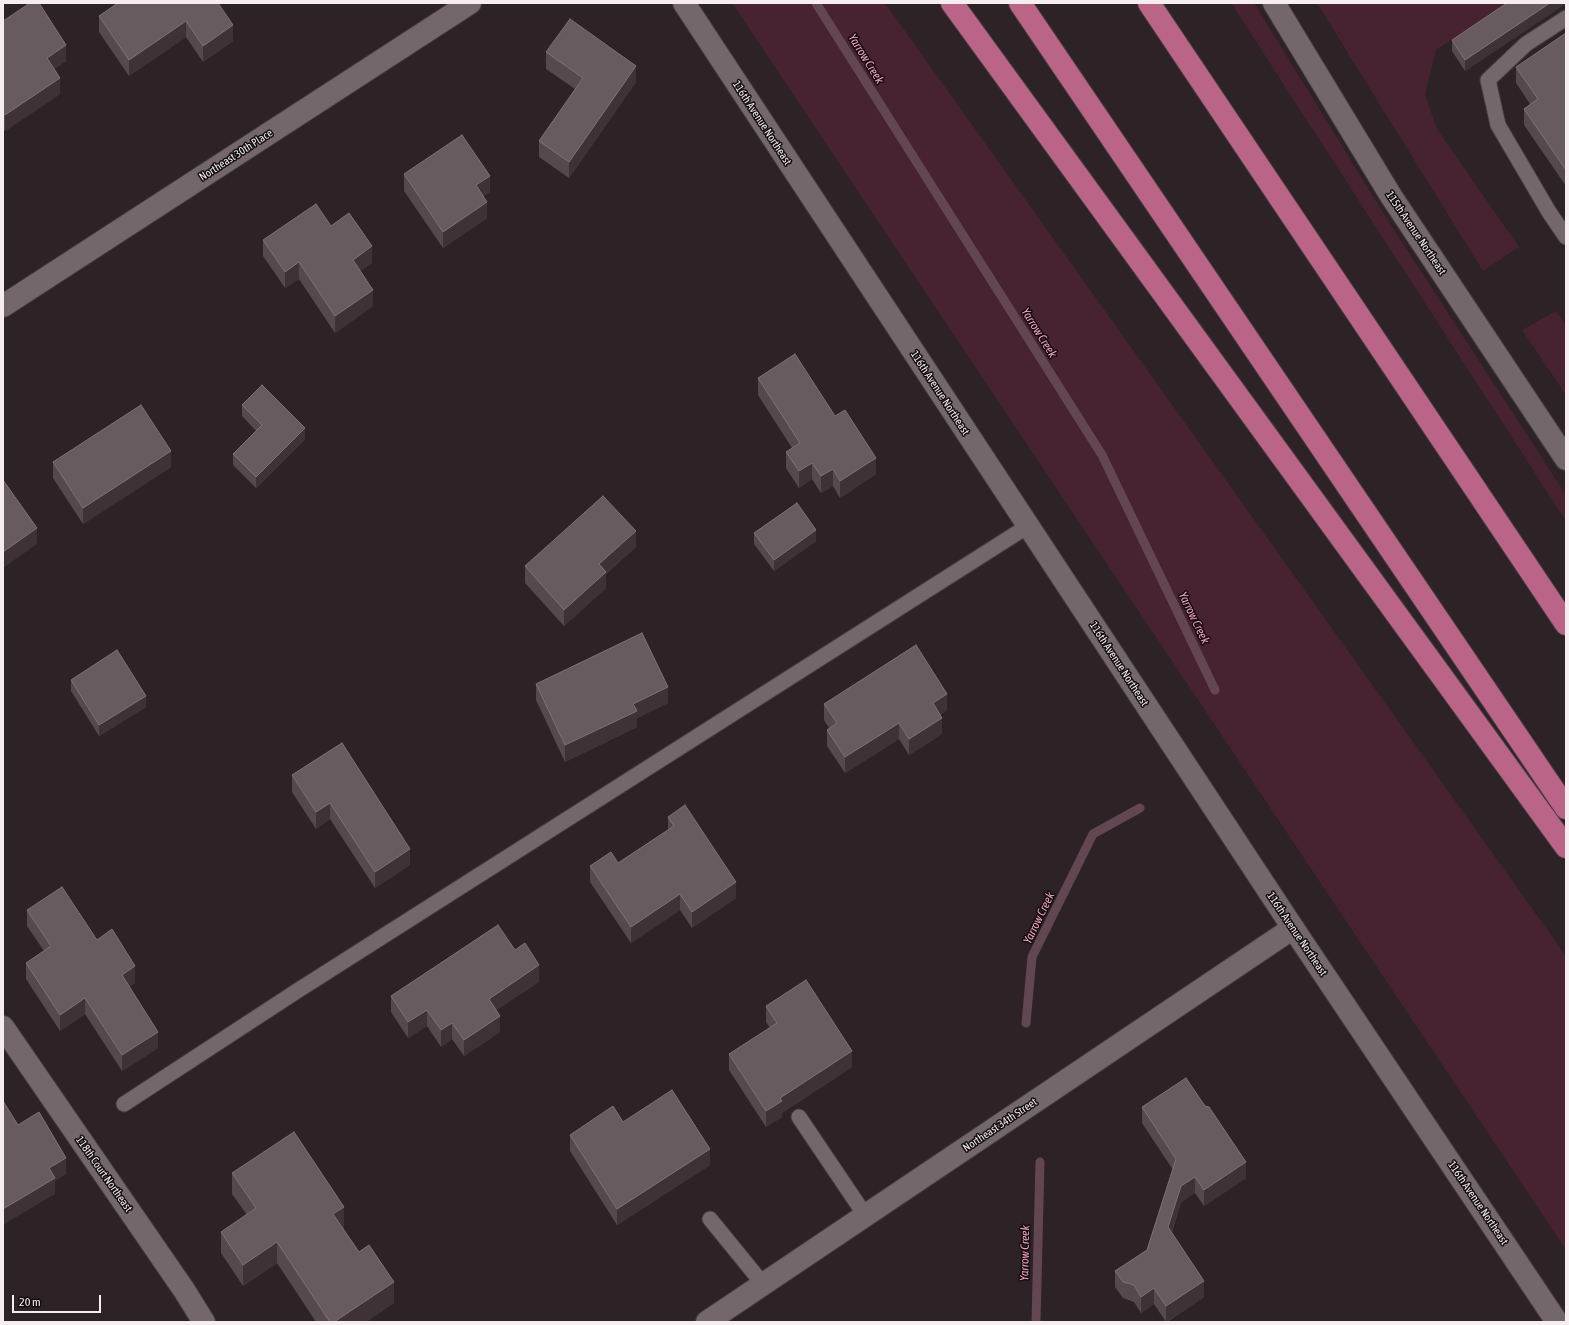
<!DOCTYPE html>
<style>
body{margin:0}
#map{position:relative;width:1569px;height:1325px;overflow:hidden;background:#2d2226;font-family:"Asap Condensed",sans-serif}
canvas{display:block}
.frame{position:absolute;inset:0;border:4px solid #f5edef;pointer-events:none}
.scale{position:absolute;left:12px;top:1295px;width:89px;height:18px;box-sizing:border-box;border:2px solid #f5edef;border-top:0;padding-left:5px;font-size:12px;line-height:14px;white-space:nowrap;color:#f5edef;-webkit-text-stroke:3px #120d0f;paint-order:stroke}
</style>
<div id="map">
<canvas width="1569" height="1325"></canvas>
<div class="frame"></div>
<div class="scale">20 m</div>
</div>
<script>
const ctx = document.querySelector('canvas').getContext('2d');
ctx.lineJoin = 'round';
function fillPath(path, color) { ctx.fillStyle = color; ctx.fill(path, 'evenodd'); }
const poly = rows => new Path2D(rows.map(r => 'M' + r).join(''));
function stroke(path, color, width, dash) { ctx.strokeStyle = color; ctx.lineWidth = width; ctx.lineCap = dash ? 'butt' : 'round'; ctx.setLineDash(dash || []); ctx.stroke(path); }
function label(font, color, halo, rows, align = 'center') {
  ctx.font = font + ' "Asap Condensed",sans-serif'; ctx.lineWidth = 3; ctx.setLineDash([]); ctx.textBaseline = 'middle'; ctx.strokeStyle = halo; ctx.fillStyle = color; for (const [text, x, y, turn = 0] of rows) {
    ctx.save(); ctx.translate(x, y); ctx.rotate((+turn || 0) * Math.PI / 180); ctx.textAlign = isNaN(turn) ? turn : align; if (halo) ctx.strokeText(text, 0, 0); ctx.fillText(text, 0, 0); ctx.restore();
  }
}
fillPath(poly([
 [732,3,885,3,1566,956,1566,1250],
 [1231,3,1254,3,1387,219,1566,495,1566,521],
 [1317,3,1507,3,1436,50,1425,95,1437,129,1519,247,1483,271],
 [1556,311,1566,326,1566,395,1522,330]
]), '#472331');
stroke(poly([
 [816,3,1102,455,1215,690],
 [1026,1023,1032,957,1093,834,1140,808],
 [1036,1322,1040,1162]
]), '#624752', 9);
const service = poly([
 [1566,18,1526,44,1488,80,1498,125,1549,212,1566,237],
 [124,1104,297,991,1028,526],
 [799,1117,865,1215],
 [710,1219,763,1284]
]);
const minor = poly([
 [1274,3,1391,196,1566,459],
 [3,306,470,3],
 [3,1027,184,1290,204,1322],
 [707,1322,1293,928]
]);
const tertiary = poly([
 [684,3,1293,928,1557,1322]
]);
const motorway = poly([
 [952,3,1566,847],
 [1020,3,1566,808],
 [1149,3,1566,624]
]);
stroke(service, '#463d40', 17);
stroke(minor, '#463d40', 24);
stroke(tertiary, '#463d40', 24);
stroke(motorway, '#463d40', 24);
stroke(service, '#74676c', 15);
stroke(minor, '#74676c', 22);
stroke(tertiary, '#74676c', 22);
stroke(motorway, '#ba6587', 22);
fillPath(poly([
 [218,3,233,41,203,62,186,37,129,76,99,32,99,16],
 [1566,3,1465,71,1452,51,1452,40],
 [3,21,66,61,54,69,60,94,5,131,3,129],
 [1566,33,1566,186,1524,125,1524,109,1530,104,1516,83,1516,67],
 [546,52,636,82,569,178,539,157,539,141,575,89,546,69],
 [404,174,490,192,483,196,487,218,443,248,404,191],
 [331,226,372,263,360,271,373,306,335,333,299,279,285,288,263,256,263,240],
 [758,378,835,416,876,474,840,498,833,486,821,493,812,479,799,488,786,468,786,452,792,448,758,395],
 [242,405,305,439,256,488,233,465,233,454,256,431,242,416],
 [53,462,171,467,83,524,53,478],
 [754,533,816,541,774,571,754,544],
 [636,547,606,574,606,588,564,626,525,583,525,566],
 [71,680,146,707,99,736,71,691],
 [536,684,668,703,637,718,637,727,565,762,536,700],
 [824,704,947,710,940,715,942,734,909,755,899,739,845,773,827,746,827,730,829,728,824,720],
 [342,743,410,865,375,888,330,819,316,829,292,792,292,775],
 [668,817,736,898,692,928,680,910,631,943,590,882,590,866,618,863,668,830],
 [27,910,97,940,135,983,129,987,158,1048,122,1071,85,1014,60,1031,26,979,26,963,44,951,27,926],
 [515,950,539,982,496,1010,500,1032,464,1056,452,1039,441,1047,427,1026,408,1038,391,1012,391,996],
 [766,1006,852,1067,782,1113,782,1117,766,1127,729,1070,729,1054,770,1028,766,1022],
 [1142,1107,1246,1178,1204,1206,1195,1193,1181,1202,1172,1232,1204,1297,1167,1322,1166,1322,1154,1304,1141,1313,1134,1302,1123,1298,1115,1287,1115,1271,1147,1250,1173,1170,1142,1123],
 [623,1122,710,1165,617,1225,570,1151,570,1135],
 [232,1173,344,1228,343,1229,394,1303,366,1322,316,1322,277,1263,243,1286,221,1253,221,1232,247,1215,232,1194]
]), '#56494e');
fillPath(poly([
 [1550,3,1566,4,1465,71,1465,60],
 [186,21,186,37,129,76,129,60],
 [233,25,233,41,203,62,203,46],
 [66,45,66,61,47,74,47,58],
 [636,66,636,82,569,178,569,162],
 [60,78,60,94,5,131,5,115],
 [490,176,490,192,476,201,476,185],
 [487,202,487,218,443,248,443,232],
 [372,246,372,263,353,276,353,260],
 [299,262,299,279,285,288,285,272],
 [373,290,373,306,335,333,335,316],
 [305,428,305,439,256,488,256,477],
 [171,451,171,467,83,524,83,508],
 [876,458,876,474,840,498,840,481],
 [812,463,812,479,799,488,799,471],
 [833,469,833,486,821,493,821,476],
 [37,528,37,544,3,568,3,552],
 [816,530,816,541,774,571,774,560],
 [636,531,636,547,606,574,606,588,564,626,564,610,599,564],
 [668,687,668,703,637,718,637,727,565,762,565,745,633,704],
 [947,694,947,710,933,719,933,703],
 [146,696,146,707,99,736,99,725],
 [942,718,942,734,909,755,909,739],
 [899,723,899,739,845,773,845,757],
 [330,803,330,819,316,829,316,812],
 [410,849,410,865,375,888,375,872],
 [736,882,736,898,692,928,692,912],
 [680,894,680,910,631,943,631,927],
 [539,965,539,982,489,1015,489,999],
 [135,966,135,983,122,991,122,975],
 [85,998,85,1014,60,1031,60,1015],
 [427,1010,427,1026,408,1038,408,1022],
 [500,1016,500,1032,464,1056,464,1040],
 [452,1023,452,1039,441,1047,441,1030],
 [158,1032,158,1048,122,1071,122,1055],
 [852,1051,852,1067,782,1113,782,1117,766,1127,766,1111,780,1098],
 [710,1149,710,1165,617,1225,617,1209],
 [66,1158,66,1174,55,1181,55,1194,3,1225,3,1209,49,1168],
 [1246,1162,1246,1178,1204,1206,1204,1190],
 [1195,1177,1195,1193,1181,1202,1168,1243,1168,1227,1181,1186],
 [344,1207,344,1228,333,1235,333,1214],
 [277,1242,277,1263,243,1286,243,1265],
 [1204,1281,1204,1297,1166,1322,1166,1306],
 [394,1282,394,1303,366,1322,334,1322],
 [1154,1288,1154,1304,1141,1313,1141,1297]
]), '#3e3237');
const building = poly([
 [30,3,39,3,66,45,47,58,60,78,5,115,3,113,3,21,30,3],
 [118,3,218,3,233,25,203,46,186,21,129,60,99,16,118,3],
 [1507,3,1550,3,1465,60,1452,40,1507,3],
 [570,19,636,66,569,162,539,141,583,78,546,52,570,19],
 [1566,33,1566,170,1524,109,1538,99,1516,67,1566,33],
 [462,135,490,176,476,185,487,202,443,232,404,174,462,135],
 [316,204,331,226,349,213,372,246,353,260,373,290,335,316,299,262,285,272,263,240,316,204],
 [795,354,835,416,845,410,876,458,840,481,833,469,821,476,812,463,799,471,786,452,800,443,758,378,795,354],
 [262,385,305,428,256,477,233,454,262,425,242,405,262,385],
 [141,405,171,451,83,508,53,462,141,405],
 [3,480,37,528,3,552,3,480],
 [603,496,636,531,599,564,606,572,564,610,525,566,603,496],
 [797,503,816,530,774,560,754,533,797,503],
 [642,633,668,687,633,704,637,711,565,745,536,684,642,633],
 [916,645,947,694,933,703,942,718,909,739,899,723,845,757,827,730,837,723,824,704,916,645],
 [117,650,146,696,99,725,71,680,117,650],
 [342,743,410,849,375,872,330,803,316,812,292,775,342,743],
 [685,805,736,882,692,912,680,894,631,927,590,866,611,852,618,863,674,826,668,817,685,805],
 [62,887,97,940,112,929,135,966,122,975,158,1032,122,1055,85,998,60,1015,26,963,51,946,27,910,62,887],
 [498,925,515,950,525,943,539,965,489,999,500,1016,464,1040,452,1023,441,1030,427,1010,408,1022,391,996,498,925],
 [806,980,852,1051,780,1098,782,1101,766,1111,729,1054,777,1023,766,1006,806,980],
 [1186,1078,1205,1106,1209,1107,1246,1162,1204,1190,1195,1177,1181,1186,1168,1227,1204,1281,1166,1306,1154,1288,1141,1297,1134,1285,1123,1282,1115,1271,1147,1250,1176,1159,1142,1107,1186,1078],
 [672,1090,710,1149,617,1209,570,1135,613,1106,623,1122,672,1090],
 [3,1101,18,1125,39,1112,66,1158,49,1168,55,1178,3,1209,3,1101],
 [294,1132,344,1207,333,1214,359,1252,369,1245,394,1282,334,1322,330,1322,277,1242,243,1265,221,1232,256,1208,232,1173,294,1132]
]);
fillPath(building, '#675b5f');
stroke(building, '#7d7276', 1);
label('11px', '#f5edef', '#120d0f', [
 ["116th Avenue Northeast",762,123,57],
 ["Northeast 30th Place",236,155,-33],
 ["115th Avenue Northeast",1416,233,56],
 ["116th Avenue Northeast",940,393,57],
 ["116th Avenue Northeast",1119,664,57],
 ["116th Avenue Northeast",1297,934,56],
 ["Northeast 34th Street",1000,1125,-34],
 ["118th Court Northeast",104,1174,55],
 ["116th Avenue Northeast",1478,1203,56]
]);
label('italic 12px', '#f5a2c1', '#120d0f', [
 ["Yarrow Creek",866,59,58],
 ["Yarrow Creek",1039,333,58],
 ["Yarrow Creek",1194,618,64],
 ["Yarrow Creek",1039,918,-64],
 ["Yarrow Creek",1025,1253,-89]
]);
</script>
